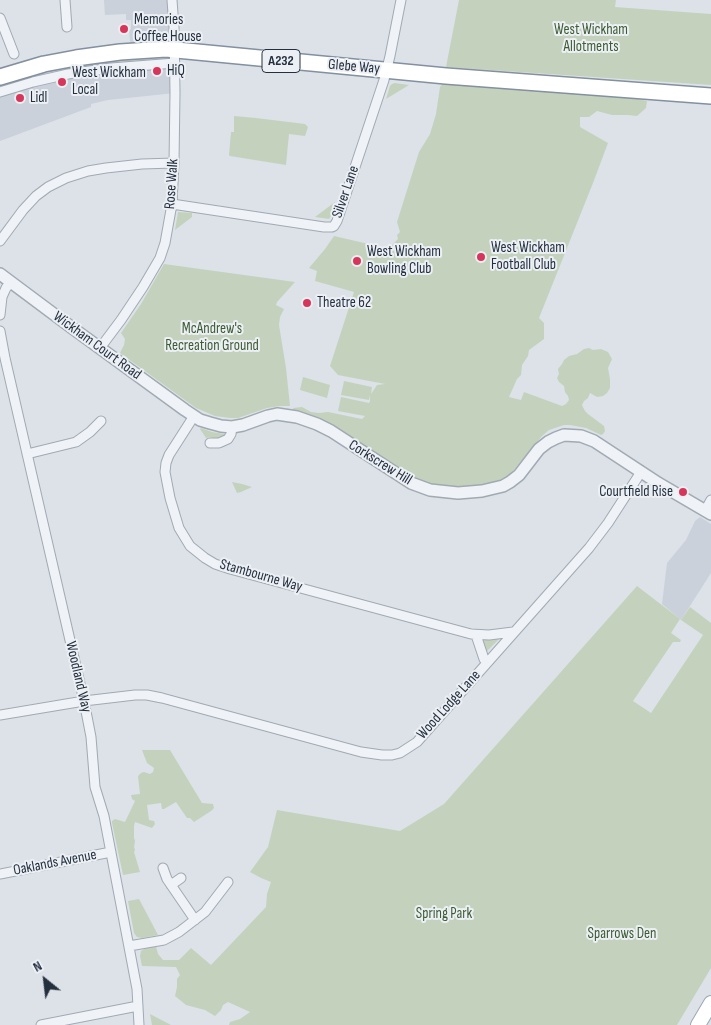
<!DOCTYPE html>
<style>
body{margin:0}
#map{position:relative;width:711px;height:1025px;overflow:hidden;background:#dce2e8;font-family:"Sofia Sans Condensed",sans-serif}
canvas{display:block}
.north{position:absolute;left:20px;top:955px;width:50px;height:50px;-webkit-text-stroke:4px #ecf0f5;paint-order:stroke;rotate:331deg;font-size:14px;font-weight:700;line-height:20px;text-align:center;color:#25303f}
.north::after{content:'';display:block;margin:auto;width:18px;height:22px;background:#25303f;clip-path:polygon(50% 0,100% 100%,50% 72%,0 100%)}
</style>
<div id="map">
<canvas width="711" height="1025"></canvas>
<div class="north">N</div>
</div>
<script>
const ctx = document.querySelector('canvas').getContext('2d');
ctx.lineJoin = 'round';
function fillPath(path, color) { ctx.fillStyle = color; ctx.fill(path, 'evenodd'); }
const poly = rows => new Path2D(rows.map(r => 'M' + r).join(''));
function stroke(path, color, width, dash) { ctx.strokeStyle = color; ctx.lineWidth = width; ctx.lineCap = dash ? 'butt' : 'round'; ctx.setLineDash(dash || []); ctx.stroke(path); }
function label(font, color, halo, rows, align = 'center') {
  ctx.font = font + ' "Sofia Sans Condensed",sans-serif'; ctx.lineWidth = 4; ctx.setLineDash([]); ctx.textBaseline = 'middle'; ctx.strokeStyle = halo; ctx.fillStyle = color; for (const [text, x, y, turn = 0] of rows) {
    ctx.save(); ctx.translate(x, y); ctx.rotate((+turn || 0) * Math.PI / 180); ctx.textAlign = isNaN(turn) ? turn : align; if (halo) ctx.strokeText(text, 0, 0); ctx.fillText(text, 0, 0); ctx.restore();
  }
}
fillPath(poly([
 [104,0,172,0,175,93,108,100,91,104,91,107,0,141,0,77,131,51,129,29,131,29,131,20,126,20,126,14,105,15],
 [700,517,711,524,711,573,681,620,662,604,667,563,686,540,695,521]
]), '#cad1da');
fillPath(poly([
 [459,0,616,0,615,7,711,14,711,85,446,67],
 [152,57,152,59,99,63,63,69,62,66,86,62],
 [395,83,409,85,386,99,390,86,392,84],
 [443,83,628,97,647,101,646,108,637,116,628,115,612,115,597,111,589,117,580,117,580,127,608,143,593,183,539,318,544,323,544,339,529,350,528,356,522,365,521,375,517,379,509,397,521,400,524,392,562,406,566,404,569,400,568,396,565,392,564,386,559,382,557,378,559,374,558,369,562,364,564,360,569,356,577,354,584,349,589,348,593,350,601,349,608,352,612,359,608,368,610,379,610,388,607,393,603,396,597,397,590,393,588,398,584,401,582,405,585,411,588,414,604,426,605,431,603,434,601,435,586,428,570,425,564,425,549,430,542,436,512,472,505,478,488,484,469,487,437,487,418,482,294,411,293,408,302,407,311,412,319,413,328,412,362,419,365,416,338,411,341,397,369,403,370,401,370,395,369,400,341,395,344,381,372,387,371,394,377,385,385,384,338,375,330,366,354,292,315,281,317,271,309,268,325,249,334,236,390,249,393,244,398,239,397,235,400,232,397,222,419,152,430,134,436,114,440,87],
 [234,116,256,118,305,124,308,127,305,136,289,134,286,165,261,161,230,156,229,155,231,132,234,132],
 [335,202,331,216,329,219,315,217],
 [178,212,192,213,192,217,175,230],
 [164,264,295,282,277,302,276,305,284,309,280,317,279,325,286,368,290,406,280,406,267,408,238,418,230,418,215,416,196,408,120,353,124,345,125,339,121,333,141,304],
 [303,377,330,385,327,398,300,390],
 [201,428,212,432,224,434,227,436,217,439,210,437,206,438,200,429],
 [232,482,242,484,252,487,241,492,237,493],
 [637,586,680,619,671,633,681,640,680,642,673,642,633,701,651,713,703,635,681,620,690,607,711,623,711,968,677,1025,229,1025,230,1022,240,1019,250,1012,228,1002,223,1005,221,1010,215,1016,205,1010,186,1005,175,996,177,987,177,979,180,975,176,967,142,966,140,956,141,951,146,948,156,946,158,954,163,960,179,960,191,948,211,965,266,907,267,894,271,882,261,878,250,872,268,847,277,810,400,831,444,804],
 [497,638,499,639,486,652,482,641,483,640],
 [142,750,170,750,202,803,213,804,214,808,211,811,194,822,190,818,187,818,176,802,164,809,162,809,161,803,147,805,149,820,154,821,155,824,152,828,135,822,134,826,134,838,135,841,134,847,135,850,134,852,140,872,123,875,112,823,112,821,115,819,125,822,135,801,132,799,131,795,140,794,138,776,141,773,144,772,150,774,153,772,154,768,147,763],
 [139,899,147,914,158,935,142,938,137,937,134,933,128,901],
 [150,1014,171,1025,152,1025]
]), '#c4d2bd');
const minor = poly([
 [65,0,67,27],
 [0,18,14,54],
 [0,92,33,82,68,74,111,68,175,63],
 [172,204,324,227,332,227,334,226,337,221,384,80,390,56,401,0],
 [0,241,23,210,36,196,48,187,66,178,88,171,106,168,142,164,174,163],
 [0,315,2,297,6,288,11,282],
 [0,331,5,358,84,701,91,737,95,787,104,816,137,989,139,1025],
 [100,348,121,320,143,287,160,258,165,243,172,204,174,163,175,93,174,27,172,0],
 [194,416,169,455,166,463,165,472,170,498,179,528,190,546,205,558,215,564,230,569,471,634,489,635,513,632],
 [210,443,219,443,228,439,231,434,232,427],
 [27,454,76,442,90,432,101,421],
 [705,511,711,500],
 [476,635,484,659,487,663],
 [0,715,84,701,135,695,147,695,162,698,361,752,382,755,392,755,400,753,417,742,589,548,608,523,641,472],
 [163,868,167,879,195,920],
 [0,874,111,852],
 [171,885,181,878],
 [129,946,164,940,179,932,205,912,228,882],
 [41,1025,138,1006]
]);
const tertiary = poly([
 [0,274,71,327,185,410,200,420,210,423,221,426,232,427,243,425,268,416,277,414,297,417,317,424,331,431,411,483,430,490,458,493,482,491,503,486,510,482,519,475,539,449,548,442,556,438,564,435,581,436,594,441,658,483,711,514]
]);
const primary = poly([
 [698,1025,711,1003]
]);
const trunk = poly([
 [0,77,44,64,76,58,120,52,166,49,446,76,711,96]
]);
stroke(minor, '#a1a9b2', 11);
stroke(tertiary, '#a1a9b2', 14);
stroke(primary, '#9ba7b4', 16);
stroke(trunk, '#83909f', 18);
stroke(minor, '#eff2f6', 9);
stroke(tertiary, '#eff2f6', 11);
stroke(primary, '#fff', 14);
stroke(trunk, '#fff', 15);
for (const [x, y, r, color] of [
 [124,29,5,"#d7365b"],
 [157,71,5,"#d7365b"],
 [62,82,5,"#d7365b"],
 [20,98,5,"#d7365b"],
 [481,257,5,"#d7365b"],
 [357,261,5,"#d7365b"],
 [307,303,5,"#d7365b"],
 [683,492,5,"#d7365b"]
]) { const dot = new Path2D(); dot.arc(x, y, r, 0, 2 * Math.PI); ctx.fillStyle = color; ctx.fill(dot); stroke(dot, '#ecf0f5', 2); }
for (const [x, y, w] of [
 [281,61,38]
]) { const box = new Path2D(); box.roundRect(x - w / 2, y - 11.5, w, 23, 4); ctx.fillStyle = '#ecf0f5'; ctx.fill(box); stroke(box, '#25303f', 1); }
label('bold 14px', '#25303f', null, [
 ["A232",281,61]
]);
label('15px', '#25303f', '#ecf0f5', [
 ["Memories",134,20],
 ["Coffee House",134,37],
 ["HiQ",167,71],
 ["West Wickham",72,73],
 ["Local",72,90],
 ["Lidl",30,98],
 ["West Wickham",491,248],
 ["Football Club",491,265],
 ["West Wickham",367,252],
 ["Bowling Club",367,269],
 ["Theatre 62",317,303],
 ["Courtfield Rise",673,492,"right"]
], 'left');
label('15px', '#3c5c31', '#ecf0f5', [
 ["West Wickham",591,30],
 ["Allotments",591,47],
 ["McAndrew's",212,329],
 ["Recreation Ground",212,346],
 ["Spring Park",444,914],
 ["Sparrows Den",622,934]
]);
label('15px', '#25303f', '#ecf0f5', [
 ["Glebe Way",354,67,5],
 ["Rose Walk",172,184,-86],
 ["Silver Lane",346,192,-71],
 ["Wickham Court Road",97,346,36],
 ["Corkscrew Hill",380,463,32],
 ["Stambourne Way",261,576,16],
 ["Woodland Way",78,677,77],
 ["Wood Lodge Lane",449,705,-48],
 ["Oaklands Avenue",55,863,-11]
]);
</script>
